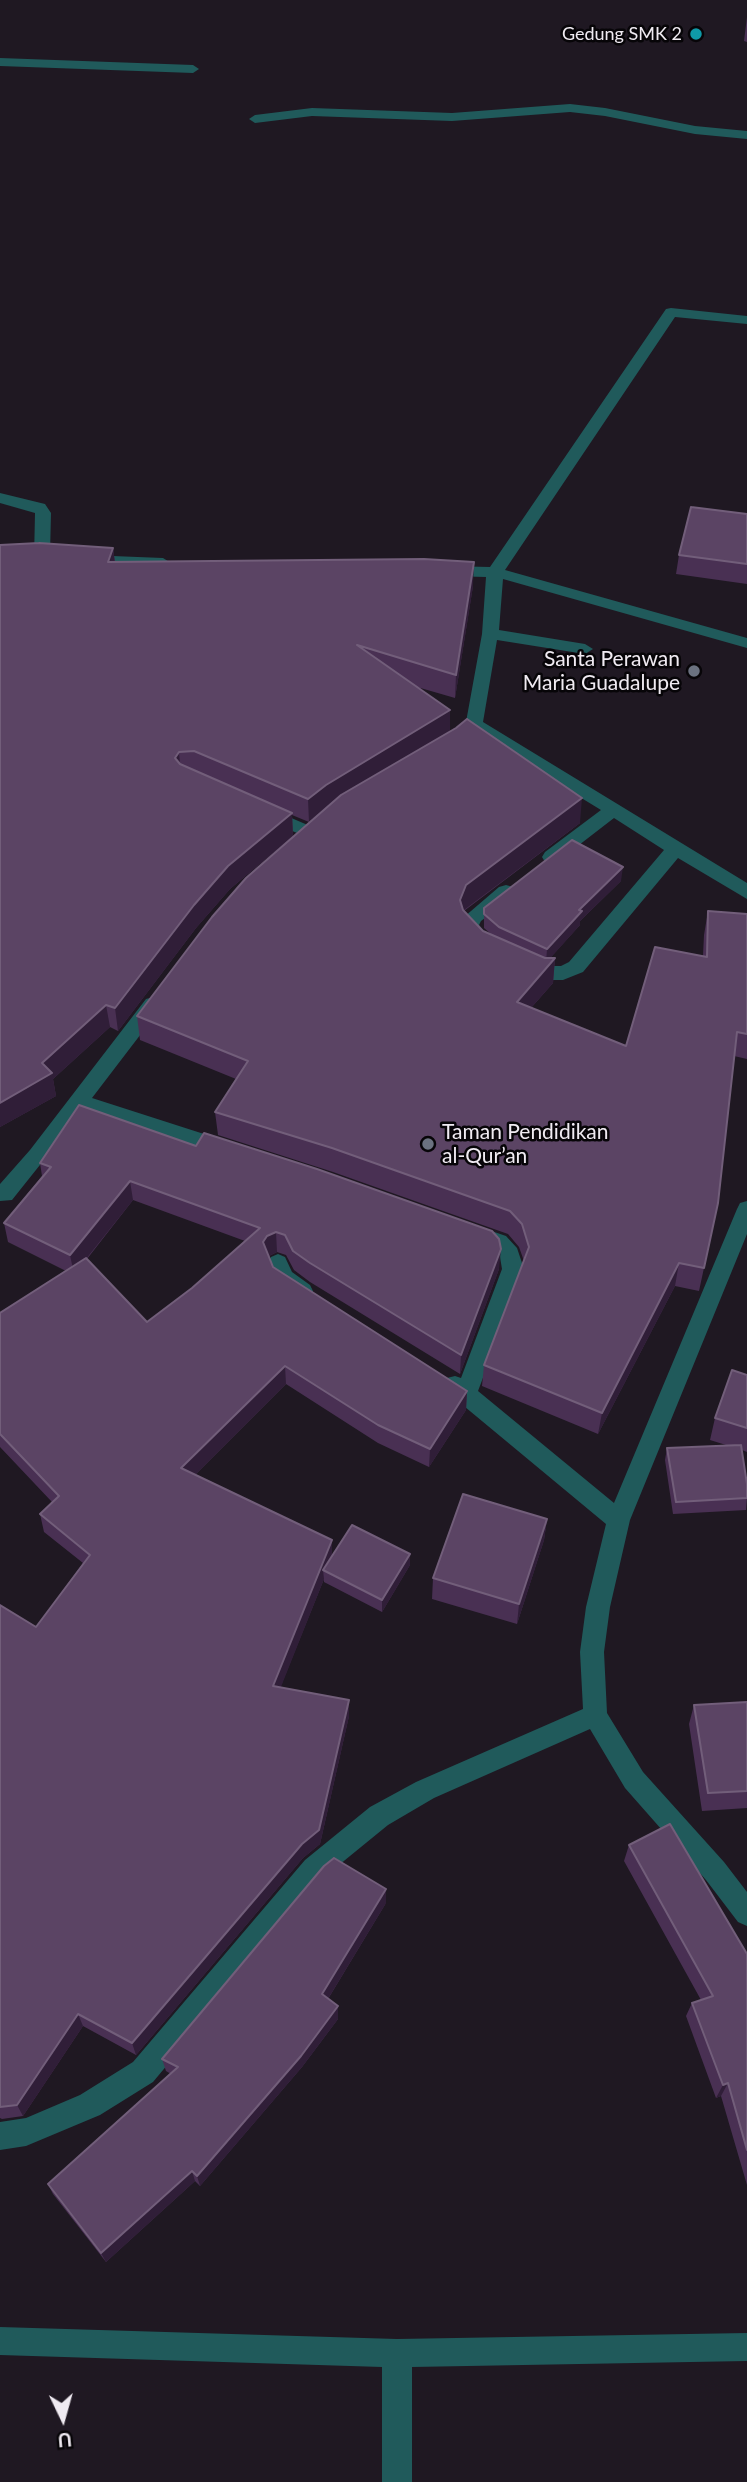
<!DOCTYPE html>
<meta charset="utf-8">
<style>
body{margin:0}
#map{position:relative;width:747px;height:2482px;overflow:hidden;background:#1f1822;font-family:Lato,sans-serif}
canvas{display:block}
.north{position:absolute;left:28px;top:2384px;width:70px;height:70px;-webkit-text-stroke:5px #070508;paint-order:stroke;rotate:175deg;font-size:19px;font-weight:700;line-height:28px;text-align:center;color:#f0ebf2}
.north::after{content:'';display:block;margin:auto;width:24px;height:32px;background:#f0ebf2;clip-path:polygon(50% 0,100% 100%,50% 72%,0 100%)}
</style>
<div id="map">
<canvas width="747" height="2482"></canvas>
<div class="north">U</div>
</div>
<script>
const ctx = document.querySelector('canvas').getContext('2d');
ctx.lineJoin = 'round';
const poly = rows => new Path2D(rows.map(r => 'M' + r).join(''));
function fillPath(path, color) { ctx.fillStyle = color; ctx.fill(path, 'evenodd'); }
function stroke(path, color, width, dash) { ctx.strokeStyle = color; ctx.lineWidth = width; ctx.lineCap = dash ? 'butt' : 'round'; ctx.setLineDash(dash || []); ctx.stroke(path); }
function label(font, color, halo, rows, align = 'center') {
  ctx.font = font + ' Lato,sans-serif'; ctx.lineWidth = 5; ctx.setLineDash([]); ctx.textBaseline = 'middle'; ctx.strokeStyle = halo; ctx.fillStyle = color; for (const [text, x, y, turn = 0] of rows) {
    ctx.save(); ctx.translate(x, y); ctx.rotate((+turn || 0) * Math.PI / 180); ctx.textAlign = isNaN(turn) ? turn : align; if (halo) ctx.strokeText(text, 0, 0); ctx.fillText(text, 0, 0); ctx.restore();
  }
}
fillPath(poly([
 [0,58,193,65,199,69,193,73,0,66,0,58],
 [570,104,605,108,695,126,747,131,747,139,695,134,605,116,570,112,452,121,312,116,255,123,249,119,255,115,312,108,452,113,570,104],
 [671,308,747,316,747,324,675,317,505,570,747,638,747,648,503,579,499,630,585,644,593,649,585,654,497,640,483,722,747,883,747,899,678,858,583,972,563,980,544,980,521,971,518,966,521,961,528,959,546,966,561,966,569,962,664,850,614,818,557,862,545,862,542,857,545,852,601,810,475,733,460,746,448,746,445,742,448,738,466,722,482,634,486,577,447,576,439,571,447,566,490,567,666,309,671,308],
 [0,493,45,504,51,513,50,554,61,555,63,559,61,563,36,563,34,559,35,513,0,503,0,493],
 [87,555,163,558,171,563,163,568,81,564,79,560,87,555],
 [268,808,317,829,320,833,317,837,311,839,262,818,259,814,262,810,268,808],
 [506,885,513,887,515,892,513,897,481,921,479,925,493,943,491,948,477,948,464,933,461,925,464,917,499,887,506,885],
 [153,997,160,999,163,1004,160,1009,92,1098,232,1143,235,1149,232,1155,225,1157,83,1111,12,1200,0,1201,0,1184,30,1150,146,999,153,997],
 [747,1201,747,1234,630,1520,610,1607,604,1652,607,1713,643,1772,724,1862,747,1892,747,1926,738,1922,706,1880,625,1788,590,1729,434,1798,388,1825,323,1878,153,2082,100,2115,26,2146,0,2150,0,2122,26,2118,80,2095,133,2062,305,1860,370,1807,416,1782,583,1709,580,1652,586,1607,606,1524,447,1392,444,1385,447,1378,455,1376,461,1378,502,1269,500,1257,492,1248,467,1239,464,1233,467,1227,474,1225,506,1236,517,1248,524,1269,478,1391,614,1503,737,1209,740,1203,747,1201],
 [278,1254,285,1257,292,1272,310,1285,313,1291,310,1297,302,1300,294,1297,276,1284,267,1263,271,1257,278,1254],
 [0,2327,397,2339,747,2333,747,2361,412,2367,412,2482,382,2482,382,2367,0,2355,0,2327]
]), '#205a5b');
fillPath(poly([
 [747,17,747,42,744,41],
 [747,514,747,584,676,574,679,555],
 [0,545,113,548,115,562,473,586,455,698,417,687,450,732,580,823,464,911,483,931,491,934,484,928,484,908,621,881,580,921,580,925,550,958,555,958,553,983,531,1008,626,1046,703,956,704,935,708,911,747,914,747,1059,734,1056,718,1203,699,1291,675,1286,598,1434,482,1386,484,1365,524,1261,519,1247,508,1234,333,1172,218,1135,215,1112,236,1079,140,1040,137,1016,327,807,309,822,292,815,293,836,230,889,196,928,118,1031,110,1027,53,1079,56,1096,0,1127],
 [79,1105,499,1269,460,1374,310,1282,294,1270,286,1255,277,1252,269,1256,273,1267,467,1391,466,1410,429,1467,378,1443,286,1384,195,1475,332,1540,332,1556,410,1565,382,1612,324,1582,324,1579,280,1688,349,1700,349,1716,320,1844,303,1858,136,2055,83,2026,23,2116,2,2119,0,2118,0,1605,36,1627,83,1563,44,1532,40,1514,52,1502,0,1447,0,1313,66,1271,8,1242,4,1223,42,1176,40,1163],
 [133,1200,245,1241,192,1288,147,1322,87,1259],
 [747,1375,747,1452,742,1450,747,1498,746,1510,673,1514,665,1460,667,1448,726,1445,710,1440,715,1418],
 [547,1519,544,1540,517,1624,432,1599,433,1578],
 [747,1702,747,1808,702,1811,689,1724,694,1705],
 [629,1845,747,1954,747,2185,721,2096,716,2098,686,2016,692,2003,701,2000,624,1861],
 [386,1903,328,1999,338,2006,338,2019,302,2067,200,2186,195,2181,106,2262,53,2194,48,2184,171,2074,166,2071,162,2059]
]), '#493053');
fillPath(poly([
 [113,548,116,571,108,562],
 [474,562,473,586,455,698,456,675],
 [450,710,450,733,327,808,309,822,308,799,326,785],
 [179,752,181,775,175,758],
 [582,798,580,823,464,910,459,924,460,900,466,885],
 [292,813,293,836,230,889,196,928,118,1031,115,1008,194,905,228,866],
 [623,867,621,881,580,921,580,925,546,963,547,949,579,910],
 [555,958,553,983,515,1026,517,1002],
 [106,1005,110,1027,53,1079,56,1096,0,1127,0,1103],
 [130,1181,133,1200,74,1274,70,1255],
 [276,1232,277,1252,269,1256,263,1242,267,1236],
 [501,1249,499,1269,460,1374,461,1355],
 [679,1263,675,1286,598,1434,602,1413],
 [285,1366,286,1384,184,1486,181,1468],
 [467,1391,466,1410,429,1467,430,1449],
 [547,1519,544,1540,517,1624,519,1604],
 [332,1540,332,1557,323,1570,324,1579,275,1702,273,1686],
 [410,1554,410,1565,382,1612,382,1600],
 [349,1700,349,1716,320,1844,303,1858,136,2055,132,2043],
 [386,1889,386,1903,323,2007,322,1994],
 [338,2006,338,2019,302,2067,200,2186,197,2176],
 [78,2014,83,2026,23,2116,17,2105],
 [728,2083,721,2096,716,2098,723,2085],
 [192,2171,195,2181,106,2262,101,2253]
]), '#301e38');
const building = poly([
 [691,507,747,514,747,564,679,555,691,507],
 [39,543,113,548,108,562,424,559,474,562,456,675,357,645,450,710,326,785,308,799,194,751,179,752,175,758,180,764,292,813,228,866,194,905,115,1008,106,1005,42,1063,52,1073,0,1103,0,545,39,543],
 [467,719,582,798,466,885,460,900,463,910,483,931,545,958,555,958,517,1002,626,1046,655,947,707,957,708,911,747,914,747,1034,737,1032,718,1203,704,1268,679,1263,602,1413,484,1365,529,1247,522,1224,510,1211,332,1148,215,1112,248,1061,137,1016,212,917,246,878,341,795,456,728,467,719],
 [572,840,623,867,579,910,582,911,547,949,499,927,484,914,484,908,572,840],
 [79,1105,196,1146,204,1133,317,1169,492,1231,499,1239,501,1249,461,1355,310,1263,293,1251,285,1235,276,1232,267,1236,263,1242,273,1267,467,1391,430,1449,378,1425,285,1366,181,1468,332,1540,273,1686,349,1700,319,1830,302,1844,132,2043,78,2014,17,2105,0,2107,0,1605,36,1627,90,1555,40,1514,59,1496,0,1434,0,1313,86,1258,147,1322,192,1288,260,1228,130,1181,70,1255,4,1223,51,1167,40,1163,79,1105],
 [732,1370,747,1375,747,1428,715,1418,732,1370],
 [741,1445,747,1484,747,1498,676,1502,667,1448,741,1445],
 [463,1494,547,1519,519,1604,433,1578,463,1494],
 [352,1525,410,1554,382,1600,323,1570,352,1525],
 [747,1702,747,1791,708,1793,694,1705,747,1702],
 [670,1824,747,1954,747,2150,728,2083,723,2085,692,2003,713,1996,629,1845,670,1824],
 [334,1858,386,1889,322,1994,338,2006,301,2056,197,2176,192,2171,101,2253,48,2184,178,2067,162,2059,324,1866,334,1858]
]);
fillPath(building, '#5b4464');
stroke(building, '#725e7a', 2);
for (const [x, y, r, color] of [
 [696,34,7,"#0f9aa8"],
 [694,671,7,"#6b7280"],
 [428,1144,7,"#6b7280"]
]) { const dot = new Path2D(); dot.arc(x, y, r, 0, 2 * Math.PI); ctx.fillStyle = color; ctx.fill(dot); stroke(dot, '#070508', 2.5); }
label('18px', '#f0ebf2', '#070508', [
 ["Gedung SMK 2",682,34]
], 'right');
label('21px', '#f0ebf2', '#070508', [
 ["Santa Perawan",680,659],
 ["Maria Guadalupe",680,683],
 ["Taman Pendidikan",442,1132,"left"],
 ["al-Qur’an",442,1156,"left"]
], 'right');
</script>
